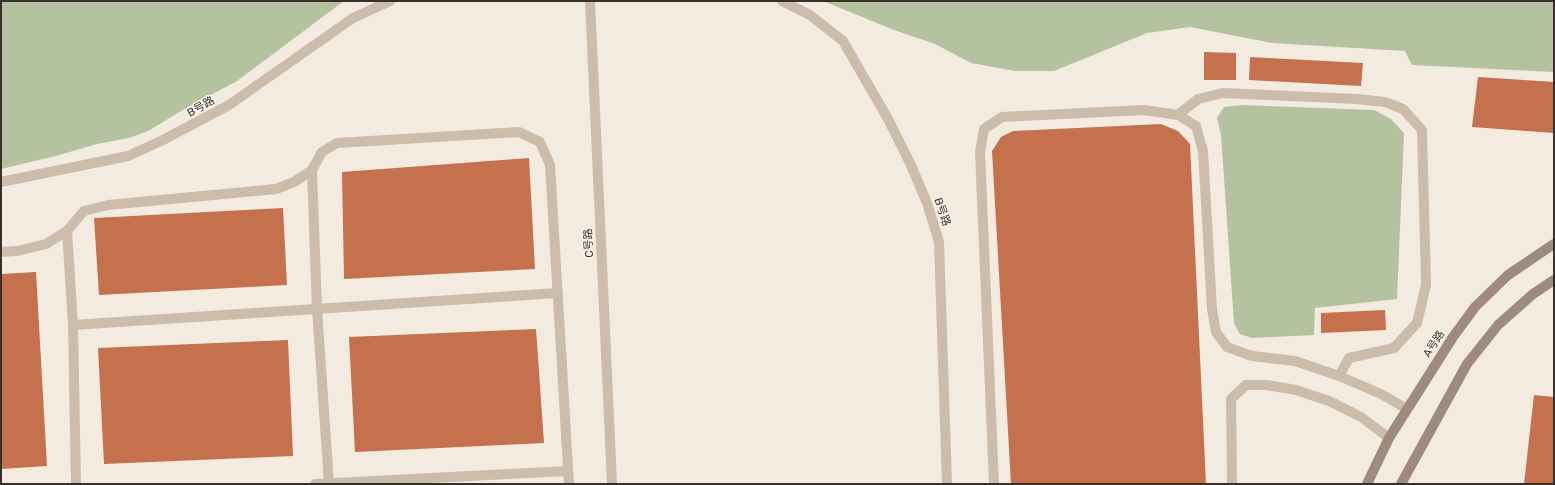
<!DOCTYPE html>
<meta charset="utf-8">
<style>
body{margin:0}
#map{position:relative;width:1555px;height:485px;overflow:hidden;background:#f3ebe0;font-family:Rubik,sans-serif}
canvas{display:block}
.frame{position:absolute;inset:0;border:2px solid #3a302b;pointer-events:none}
</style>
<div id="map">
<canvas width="1555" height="485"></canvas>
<div class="frame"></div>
</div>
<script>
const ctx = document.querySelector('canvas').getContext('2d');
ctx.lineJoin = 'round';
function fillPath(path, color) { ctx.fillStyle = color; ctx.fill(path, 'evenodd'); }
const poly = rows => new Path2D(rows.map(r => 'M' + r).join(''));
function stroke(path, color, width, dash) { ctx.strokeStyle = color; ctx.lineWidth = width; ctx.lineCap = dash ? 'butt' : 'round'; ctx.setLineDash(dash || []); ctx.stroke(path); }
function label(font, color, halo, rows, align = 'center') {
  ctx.font = font + ' Rubik,"Noto Sans SC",sans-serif'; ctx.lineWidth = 3; ctx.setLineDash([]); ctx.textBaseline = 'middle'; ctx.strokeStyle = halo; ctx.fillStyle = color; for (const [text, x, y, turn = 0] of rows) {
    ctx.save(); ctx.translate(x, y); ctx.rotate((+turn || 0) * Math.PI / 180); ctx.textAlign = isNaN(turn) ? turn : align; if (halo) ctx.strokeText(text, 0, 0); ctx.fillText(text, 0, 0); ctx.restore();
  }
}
fillPath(poly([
 [1,1,344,1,237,81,181,111,150,130,129,138,97,144,56,156,1,169],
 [823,1,1554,1,1554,72,1412,65,1405,51,1272,43,1190,27,1147,33,1054,71,1015,71,971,63,935,44,894,30],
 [1241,105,1374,110,1391,119,1404,133,1397,299,1315,308,1314,335,1252,338,1240,334,1234,323,1221,135,1217,118,1224,107]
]), '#b5c2a0');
fillPath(poly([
 [1204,52,1236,53,1236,80,1204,80],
 [1250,57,1363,63,1361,86,1249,80],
 [1478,77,1554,82,1554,133,1472,127],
 [1161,124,1178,131,1190,144,1206,484,1011,484,992,151,1001,137,1013,131],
 [529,158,535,269,344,279,342,172],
 [283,208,287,285,99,295,94,218],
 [36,272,47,466,1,469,1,274],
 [1385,310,1386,330,1321,333,1321,313],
 [536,329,544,443,355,452,349,337],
 [288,340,293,456,104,464,98,348],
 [1534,395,1554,397,1554,484,1524,484]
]), '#c5714d');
stroke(poly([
 [1178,115,1198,99,1223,93,1357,99,1385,102,1403,109,1422,130,1426,285,1417,323,1394,348,1349,358,1339,376],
 [312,170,317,309,329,484],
 [67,231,73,325,76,484],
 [1,252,17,251,46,244,67,231,84,211,108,205,276,189,294,182,312,170,322,152,337,143,519,132,540,142,550,165,569,484],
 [73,325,558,293],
 [315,484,567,471],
 [994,484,980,152,984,129,1002,117,1144,110,1178,115,1196,126,1203,151,1212,309,1216,332,1227,347,1252,356,1295,361,1339,376,1381,394,1407,409],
 [1232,484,1231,399,1246,385,1267,385,1296,390,1329,401,1361,417,1389,438]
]), '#ccbcac', 10);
stroke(poly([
 [590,1,612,484],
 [782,1,810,15,843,41,888,119,910,163,927,203,939,242,947,484],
 [1,182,128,156,163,140,229,105,353,18,390,1]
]), '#ccbcac', 10);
stroke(poly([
 [1367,484,1389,438,1453,337,1475,307,1508,275,1554,244],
 [1401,484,1467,364,1498,325,1533,294,1554,280]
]), '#9f8b7d', 10);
label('11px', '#3a302b', '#faf5ed', [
 ["B号路",201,107,-29],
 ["B号路",942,212,71],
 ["C号路",589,243,-93],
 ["A号路",1434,344,-57]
]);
</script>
